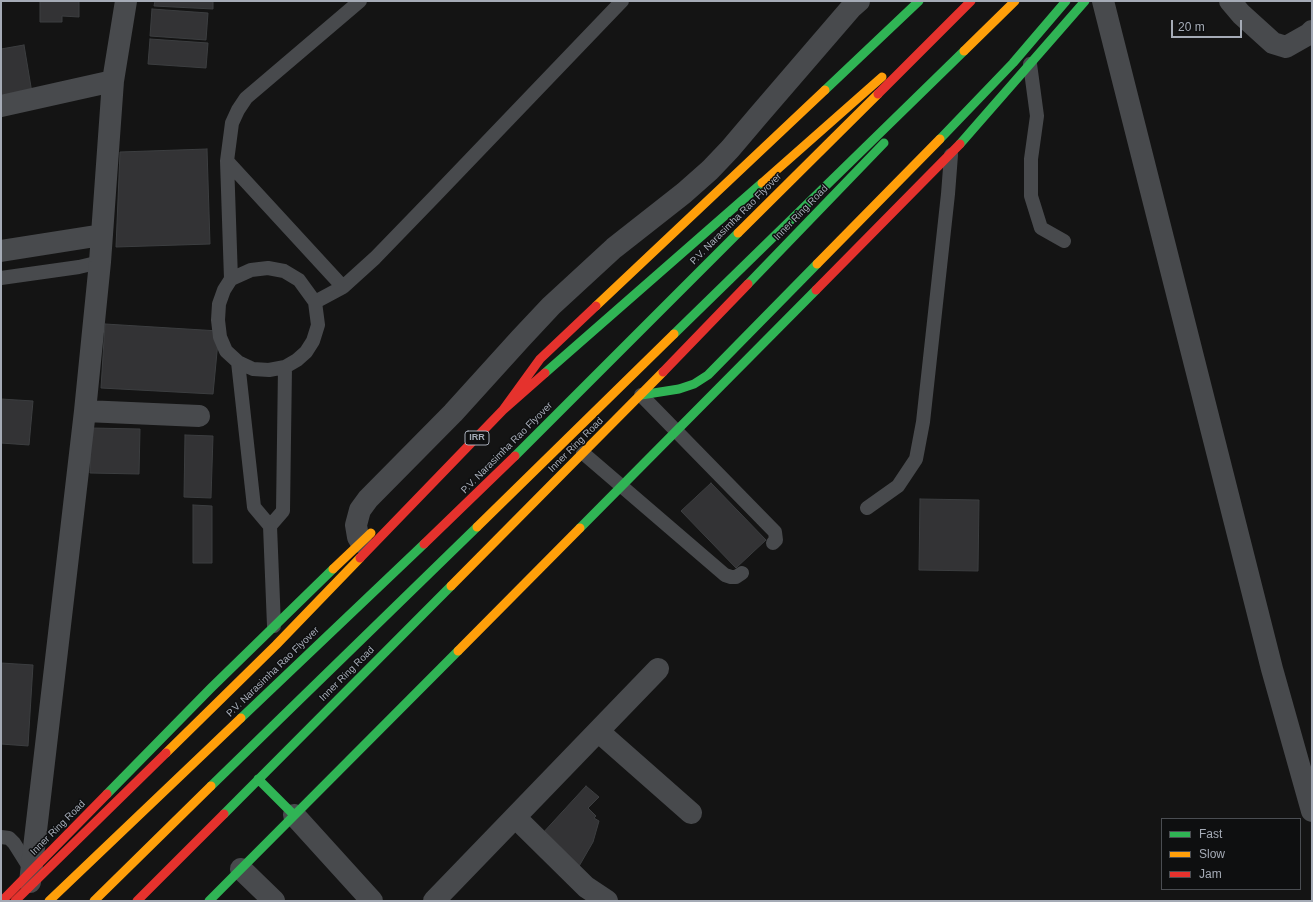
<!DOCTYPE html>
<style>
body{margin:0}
#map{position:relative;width:1313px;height:902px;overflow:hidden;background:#141414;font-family:Helvetica,sans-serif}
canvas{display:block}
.frame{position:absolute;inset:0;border:2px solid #a5abb6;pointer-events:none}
.legend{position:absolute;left:1161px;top:818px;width:140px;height:72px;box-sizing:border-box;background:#0e0f10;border:1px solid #4a4d52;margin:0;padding:5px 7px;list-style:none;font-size:12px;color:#a5abb6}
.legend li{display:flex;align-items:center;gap:8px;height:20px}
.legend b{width:20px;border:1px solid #4a4d52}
.scale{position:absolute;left:1171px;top:20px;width:71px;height:18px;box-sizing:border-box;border:2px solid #a5abb6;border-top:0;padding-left:5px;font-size:12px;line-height:14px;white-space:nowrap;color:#a5abb6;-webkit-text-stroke:3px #0e0f10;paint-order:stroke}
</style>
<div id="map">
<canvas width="1313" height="902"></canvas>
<div class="frame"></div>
<ul class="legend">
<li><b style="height:5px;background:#30b455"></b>Fast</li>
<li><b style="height:5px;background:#ff9f0a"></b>Slow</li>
<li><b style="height:5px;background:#e5322d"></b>Jam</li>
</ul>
<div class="scale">20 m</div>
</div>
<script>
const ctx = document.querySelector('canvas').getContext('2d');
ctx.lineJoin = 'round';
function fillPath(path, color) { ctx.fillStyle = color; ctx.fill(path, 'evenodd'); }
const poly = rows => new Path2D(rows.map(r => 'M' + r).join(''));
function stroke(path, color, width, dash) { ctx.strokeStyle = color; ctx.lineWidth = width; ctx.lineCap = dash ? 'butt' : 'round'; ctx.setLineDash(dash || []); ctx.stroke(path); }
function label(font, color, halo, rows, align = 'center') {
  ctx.font = font + ' Helvetica,sans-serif'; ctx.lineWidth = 3; ctx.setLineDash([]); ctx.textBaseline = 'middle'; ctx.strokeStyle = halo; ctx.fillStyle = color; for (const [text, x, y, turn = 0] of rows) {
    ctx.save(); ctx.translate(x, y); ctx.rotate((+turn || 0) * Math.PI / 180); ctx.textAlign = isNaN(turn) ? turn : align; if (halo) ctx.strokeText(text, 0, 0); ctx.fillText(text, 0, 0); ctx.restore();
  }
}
const building = poly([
 [40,1,79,1,79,17,62,16,62,22,40,22,40,1],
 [155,1,213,1,213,9,154,6,155,1],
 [152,9,208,13,206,40,150,36,152,9],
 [150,39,208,43,206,68,148,64,150,39],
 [24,45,32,93,1,99,1,49,24,45],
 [207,149,210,244,116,247,120,152,207,149],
 [105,324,219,331,213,394,101,388,105,324],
 [1,399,33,401,29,445,1,443,1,399],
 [91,428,140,429,139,474,90,473,91,428],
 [185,435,213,436,211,498,184,497,185,435],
 [711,483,766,540,736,568,681,511,711,483],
 [920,499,979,500,978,571,919,570,920,499],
 [193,505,212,506,212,563,193,563,193,505],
 [1,663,33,665,28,746,1,744,1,663],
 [586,786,599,797,588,808,596,816,594,818,599,821,593,842,578,868,541,835,586,786]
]);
fillPath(building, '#333335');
stroke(building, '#3c3e40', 1);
stroke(poly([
 [1030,64,1037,116,1031,159,1031,196,1041,228,1064,241],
 [227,161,343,287,375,258,436,195,622,1],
 [268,268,284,271,299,280,315,302,318,325,313,341,306,352,297,360,285,367,269,370,253,369,238,362,226,351,220,337,218,320,219,304,224,290,231,279,251,270,268,268],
 [1,278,79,267,100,262],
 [231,279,227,161,232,123,238,110,246,98,360,1],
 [315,302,343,287],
 [238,362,254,507,270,526,274,626],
 [641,395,775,532,776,540,773,543],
 [583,453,725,575,731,577,736,577,742,573],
 [867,508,898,486,916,459,923,422,948,194,951,155],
 [270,526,283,511,285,367],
 [1,837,9,838,14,843,31,870]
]), '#484a4d', 14);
stroke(poly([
 [1103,1,1272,669,1312,811],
 [1230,1,1241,14,1273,43,1286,47,1309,34,1312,31],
 [1,106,113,81],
 [1,251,102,235],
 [85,411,199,416],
 [361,542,358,537,356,525,360,510,368,499,453,413,521,338,551,306,614,248,684,193,710,170,730,149,758,116,851,8,859,1],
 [598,731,691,813],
 [294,815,372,901],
 [515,817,586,887,607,901],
 [241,869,274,901],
 [30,882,85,411,100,262,113,81,126,1],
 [434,901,658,669]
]), '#484a4d', 22);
stroke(poly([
 [825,90,919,1],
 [940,139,1013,63,1066,1],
 [960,144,1085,1],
 [748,284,884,143],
 [674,334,964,51],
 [545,373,762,183],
 [641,395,679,389,694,384,708,375,817,264],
 [515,456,738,233],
 [580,528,816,290],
 [241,718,424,544],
 [258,779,294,815],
 [211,786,477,527],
 [107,794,211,688,333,569],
 [224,814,451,586],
 [209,901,458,651]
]), '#30b455', 9);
stroke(poly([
 [964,51,1015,1],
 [762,183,882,77],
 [738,233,878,94],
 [817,264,940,139],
 [596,306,825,90],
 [477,527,674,334],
 [333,569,371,533],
 [451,586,663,372],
 [458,651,580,528],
 [166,753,276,645,360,558],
 [49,901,241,718],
 [94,901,211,786]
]), '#ff9f0a', 9);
stroke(poly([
 [878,94,971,1],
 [816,290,960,144],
 [663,372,748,284],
 [503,410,540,359,596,306],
 [424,544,515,456],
 [360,558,503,410,545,373],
 [2,901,107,794],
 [15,901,166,753],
 [137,901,224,814]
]), '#e5322d', 9);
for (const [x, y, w] of [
 [477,438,24]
]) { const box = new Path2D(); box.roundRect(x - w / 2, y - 7, w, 14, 3); ctx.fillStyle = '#0e0f10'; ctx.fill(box); stroke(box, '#a5abb6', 1); }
label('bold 9px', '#a5abb6', null, [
 ["IRR",477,438]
]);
label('10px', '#a5abb6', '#0e0f10', [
 ["Inner Ring Road",801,213,-46],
 ["P.V. Narasimha Rao Flyover",736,219,-45],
 ["Inner Ring Road",576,445,-45],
 ["P.V. Narasimha Rao Flyover",507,448,-45],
 ["P.V. Narasimha Rao Flyover",273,672,-44],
 ["Inner Ring Road",347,674,-45],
 ["Inner Ring Road",58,828,-45]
]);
</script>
